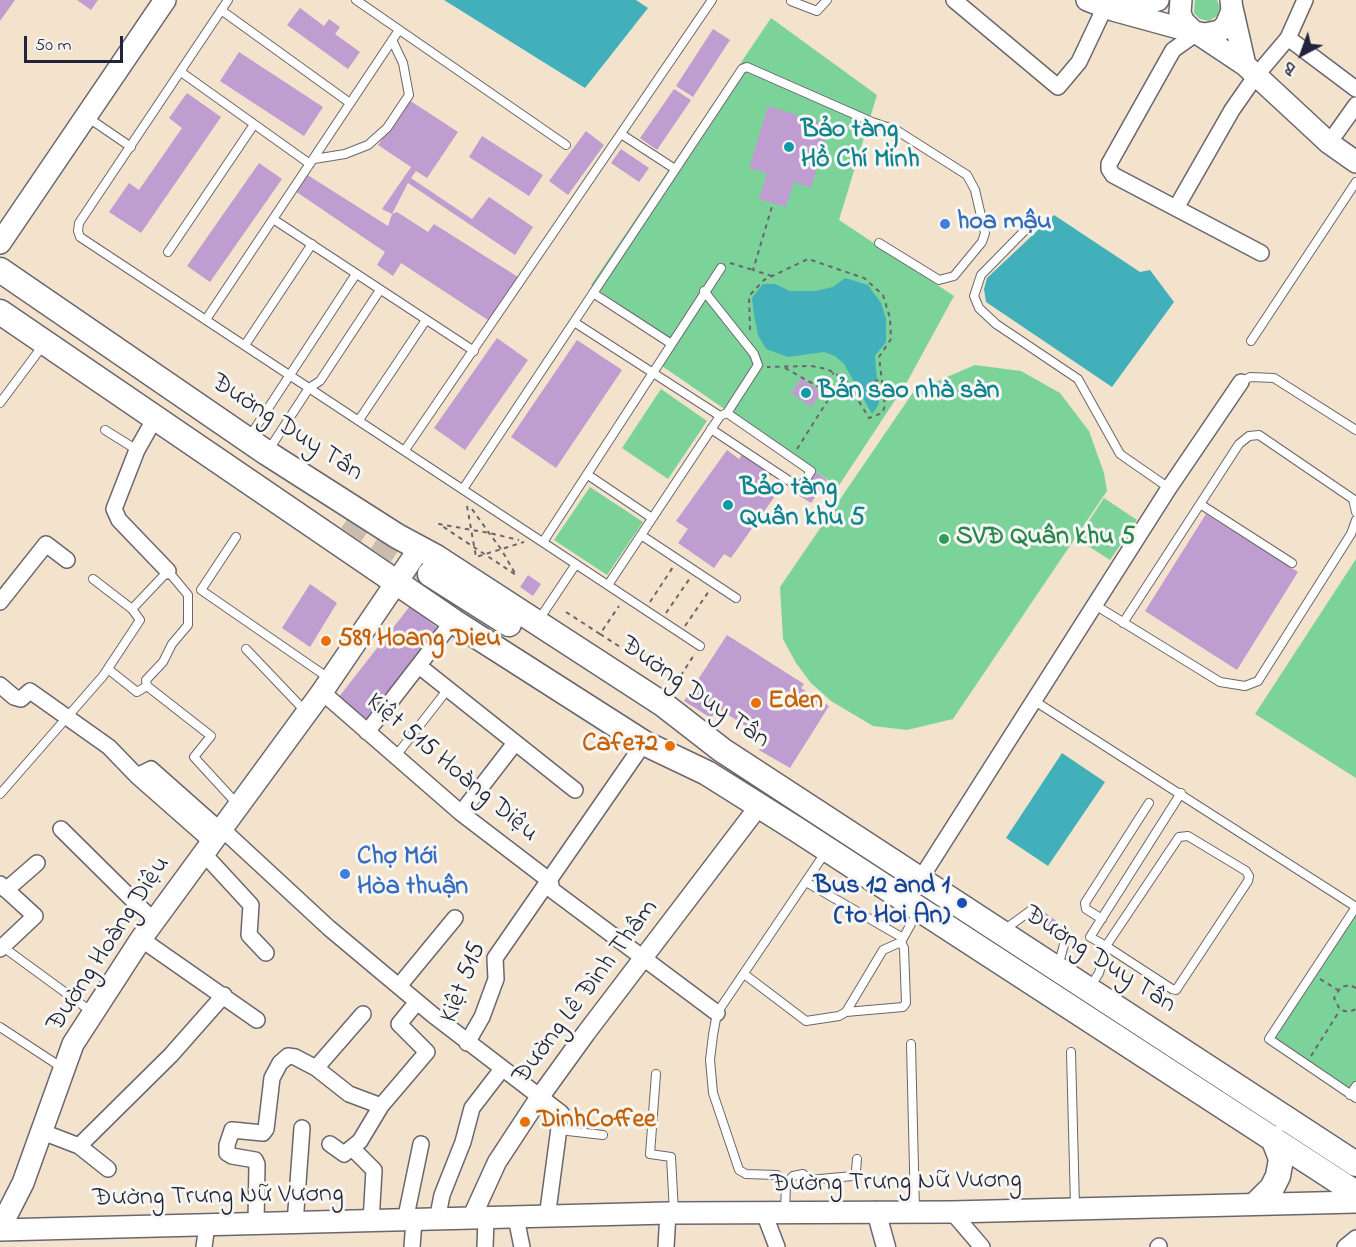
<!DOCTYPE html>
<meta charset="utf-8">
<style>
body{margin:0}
#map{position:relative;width:1356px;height:1247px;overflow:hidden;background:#f3e3cc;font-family:"Indie Flower",sans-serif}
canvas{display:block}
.north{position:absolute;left:1272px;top:24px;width:60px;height:60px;-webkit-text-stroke:4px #f6f6f2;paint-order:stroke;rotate:221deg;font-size:16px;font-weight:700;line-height:24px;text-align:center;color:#22223b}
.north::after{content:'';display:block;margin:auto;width:21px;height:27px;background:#22223b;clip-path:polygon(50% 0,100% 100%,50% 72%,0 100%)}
.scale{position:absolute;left:24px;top:36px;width:99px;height:27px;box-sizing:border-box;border:3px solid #22223b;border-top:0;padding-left:8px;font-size:18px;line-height:21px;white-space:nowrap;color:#22223b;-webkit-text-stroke:4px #f6f6f2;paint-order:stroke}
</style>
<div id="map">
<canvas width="1356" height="1247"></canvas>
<div class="north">B</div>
<div class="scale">50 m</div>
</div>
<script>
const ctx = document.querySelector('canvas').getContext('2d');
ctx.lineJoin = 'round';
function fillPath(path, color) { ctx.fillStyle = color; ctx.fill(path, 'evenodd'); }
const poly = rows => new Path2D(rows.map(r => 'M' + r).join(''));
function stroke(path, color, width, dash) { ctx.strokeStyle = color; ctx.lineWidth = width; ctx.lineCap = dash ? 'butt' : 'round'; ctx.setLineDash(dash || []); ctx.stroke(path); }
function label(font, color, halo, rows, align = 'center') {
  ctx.font = font + ' "Indie Flower",sans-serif'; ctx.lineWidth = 6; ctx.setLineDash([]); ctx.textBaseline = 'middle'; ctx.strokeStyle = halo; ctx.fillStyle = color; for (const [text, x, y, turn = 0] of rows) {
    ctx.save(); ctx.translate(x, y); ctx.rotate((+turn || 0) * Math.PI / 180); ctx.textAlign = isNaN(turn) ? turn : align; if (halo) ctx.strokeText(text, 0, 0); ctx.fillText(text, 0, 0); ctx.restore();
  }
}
fillPath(poly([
 [1195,0,1217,0,1220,8,1217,16,1209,21,1200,19,1194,13],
 [771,18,877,95,839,220,954,296,907,382,838,487,662,366,676,343,591,285],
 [975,365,1021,371,1060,393,1089,431,1104,473,1107,491,953,719,907,730,873,726,831,701,811,683,796,663,783,639,780,587,914,391],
 [661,389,707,421,668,479,622,448],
 [590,487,643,522,607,575,554,540],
 [1104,498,1137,520,1110,560,1077,539],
 [1356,559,1356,778,1255,714],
 [1356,907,1356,1086,1350,1095,1269,1039]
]), '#7bd399');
fillPath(poly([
 [444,0,636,0,648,8,585,88],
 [1054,215,1140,272,1150,270,1174,302,1112,387,986,302,984,289,987,278],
 [845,278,868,285,881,303,886,319,886,342,875,356,879,404,872,414,844,364,835,356,824,352,788,357,766,349,758,335,754,315,752,298,763,284,775,284,790,291,815,291,833,287],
 [1062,753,1105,782,1048,866,1006,838]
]), '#41b0bb');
fillPath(poly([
 [0,0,15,0,0,21],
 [77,0,98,0,91,10],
 [300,8,324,26,329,19,340,27,335,34,360,52,348,69,287,25],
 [713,29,730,40,693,97,676,86],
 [239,52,323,107,304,136,220,81],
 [674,89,691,100,657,150,640,138],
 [187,93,221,117,141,233,109,212,129,183,139,190,182,128,169,118],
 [409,100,458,132,427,178,416,171,411,178,472,219,489,197,533,227,515,255,408,183,392,214,382,209,411,167,378,145],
 [768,106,830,125,811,188,794,182,786,207,759,199,767,173,749,168],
 [586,131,604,145,568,195,549,181],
 [482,136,543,175,529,196,469,157],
 [621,149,649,168,639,182,611,163],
 [259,163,282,179,210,282,187,266],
 [306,174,388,226,392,214,397,212,428,232,434,224,518,277,491,322,401,263,393,276,377,265,385,252,295,191],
 [497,338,528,360,465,450,434,428],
 [577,340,622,370,556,468,511,437],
 [801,378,822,392,811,407,791,393],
 [727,450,739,459,743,453,772,474,767,480,780,489,731,558,724,554,714,568,678,543,688,529,676,521],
 [815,471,827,480,811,503,798,495],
 [1206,514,1298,572,1237,670,1145,611],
 [528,575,541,584,533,596,520,587],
 [310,584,337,603,310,647,282,628],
 [410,606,440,630,369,721,338,698],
 [727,635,804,684,801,688,829,706,790,768,759,750,765,739,718,708,711,718,684,701],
 [1035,905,1070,931,1063,941,1027,915]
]), '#bf9dd0');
stroke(poly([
 [348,518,430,574]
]), '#c9bcaf', 24, [24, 12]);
const service = poly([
 [228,0,79,223,78,231,80,237,700,646],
 [356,0,566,145],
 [791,1,817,11,827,0],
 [221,10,350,103],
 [181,72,310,164],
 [87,117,131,147],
 [621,134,675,169],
 [314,159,345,154,368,145,387,128,409,95,403,63,392,40],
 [1037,218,981,275,974,296,979,308,996,324,1078,379,1120,454,1169,488],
 [273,219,474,351],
 [168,252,253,126],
 [593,293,670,343],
 [207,318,399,30],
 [574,322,720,416],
 [1251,341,1356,182],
 [245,345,312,244],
 [1241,382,1250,377,1274,378,1356,430],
 [0,403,44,344],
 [359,420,426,320],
 [711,429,800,488,811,471,727,413],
 [105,430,137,450],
 [250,436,356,274],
 [405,450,712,0],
 [268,451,309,388,320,381,380,290],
 [588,475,652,518],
 [463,489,742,69,747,67,872,122,896,130,967,175,975,190,985,233,982,242,954,276,939,280,879,243],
 [1200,504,1292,563],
 [641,535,736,598],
 [236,537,201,590,330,679],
 [543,542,721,268],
 [93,579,132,609],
 [608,585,720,416,727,413,758,365,754,354,704,291],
 [1095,605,1220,682,1245,686,1258,681,1351,534,1356,520],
 [538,621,576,564],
 [1123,623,1239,444,1249,436,1259,435,1353,499,1356,512],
 [246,649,306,712],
 [108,669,137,692,147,686],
 [1033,700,1356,907],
 [395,757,448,689],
 [0,794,103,676,140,620,132,609,168,571,188,595,188,625,172,644,163,662,146,680,147,686,211,736,194,757,238,805],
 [806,882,903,938],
 [1356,907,1269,1039,1356,1098],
 [1102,919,1086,909,1085,903,1149,803],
 [1004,930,1030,911],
 [3,947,92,1012],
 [1058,967,1066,937],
 [744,974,806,1021,839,1016,846,1012,883,950,901,942],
 [1090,987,1099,973,1106,946,1179,837,1188,836,1246,871,1249,876,1248,881,1176,990,1172,989,1106,946,1090,937,1181,793],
 [846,1012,903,1007,906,1003,904,948,901,942,917,913],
 [0,1027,64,1069],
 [911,1044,915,1210],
 [1071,1052,1075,1206],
 [656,1074,650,1154,671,1157,674,1212],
 [1350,1095,1356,1086],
 [559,1130,603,1135],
 [786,1184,793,1176,803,1174,809,1180,853,1176,856,1171,857,1159],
 [785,1211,786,1184,782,1179,777,1175,746,1174,739,1170,713,1093,710,1060,713,1035,717,1013,825,853]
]);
const minor = poly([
 [954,0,1058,87,1079,62,1105,7],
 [1197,33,1173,50,1109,164,1109,169,1113,175,1261,253],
 [1288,38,1356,89],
 [1329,143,1356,105],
 [1176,208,1232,110,1255,77,1288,38,1305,0],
 [155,418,137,450,114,509,119,520,168,571],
 [0,602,46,544,67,560],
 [419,666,575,790],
 [0,685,14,697,21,699,30,691,109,747,137,776,151,769,221,831],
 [322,692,461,813,550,881],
 [367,732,453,621],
 [137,776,212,842],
 [461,813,515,743],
 [61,829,154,921],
 [222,829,329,928,433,1015,561,1113,547,1218],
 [204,854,251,905,249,935,266,953],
 [550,881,552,890,717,1013],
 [0,884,35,916,0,949],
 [6,890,37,863],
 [907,900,1169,488,1241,382],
 [141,939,257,1020],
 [399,986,455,918],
 [467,1043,482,1017,496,979,495,958,644,743],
 [316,1068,363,1014],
 [40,1131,79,1146,108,1169],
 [330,1144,344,1154,360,1141,381,1106,427,1052,399,1024,417,1002],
 [79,1146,171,1055,224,995],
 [352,1148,374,1170,371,1222],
 [952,1212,982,1247],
 [764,1213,777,1247],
 [516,1218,522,1247],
 [437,1220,442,1195,463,1142,472,1108,502,1069],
 [405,1221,421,1144],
 [256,1224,257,1164,255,1160,232,1156,227,1153,227,1145,232,1130,263,1133,266,1129,272,1078,280,1063,288,1056,295,1057,316,1068,349,1094,381,1106],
 [295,1224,302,1128],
 [204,1247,207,1225],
 [412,1247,414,1221],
 [485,1247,486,1219],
 [666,1247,668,1213],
 [1158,1247,1159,1246],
 [1345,1247,1356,1238]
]);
const tertiary = poly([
 [876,1211,886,1247],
 [471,1219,497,1162,539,1098,586,1033,759,806]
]);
const secondary = poly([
 [1087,0,1113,10,1197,33,1245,65,1329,143,1356,162],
 [1181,0,1180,13,1183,21,1194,32,1205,34,1220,31,1226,25,1232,11,1231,0],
 [1232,8,1245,65],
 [1120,9,1158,0],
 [0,243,165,0],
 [0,1228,23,1183,73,1044,141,939,322,692,419,549],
 [0,1230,668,1213,952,1212,1356,1202]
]);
const primary = poly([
 [0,270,267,453,397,536,436,557,664,705,722,750,1356,1164],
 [0,312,453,621,644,743,707,773,796,829,1356,1193],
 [430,574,509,624],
 [1258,1202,1272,1188,1278,1176,1281,1159,1273,1138]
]);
stroke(service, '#6b666e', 10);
stroke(minor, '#6b666e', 18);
stroke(tertiary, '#6b666e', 21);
stroke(secondary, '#6b666e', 24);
stroke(primary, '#6b666e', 27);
stroke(poly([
 [730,263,753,270],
 [772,276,753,270,773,203],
 [750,330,749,296,764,280,808,259,864,278,883,295,890,318,891,339,879,357,885,406,882,413,869,418,846,380,827,369,811,366,767,367],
 [785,368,826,391,828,400],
 [818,385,834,373],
 [797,449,828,400,855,392,880,379],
 [467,506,476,557,524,542],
 [472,509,489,533,501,549,516,575,439,524,489,533,519,540],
 [650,602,673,567],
 [566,612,600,634,619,606],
 [666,613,690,578],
 [685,626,709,591],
 [600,634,676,683,694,655],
 [1320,979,1338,990],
 [1356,988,1350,985,1341,987,1334,998,1340,1010,1349,1012,1356,1009],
 [1311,1056,1340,1010]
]), '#6b666e', 2, [4.5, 4.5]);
stroke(service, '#fff', 8);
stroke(minor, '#fff', 15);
stroke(tertiary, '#fff', 18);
stroke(secondary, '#fff', 21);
stroke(primary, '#fff', 24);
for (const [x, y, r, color] of [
 [789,147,6,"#0f9aa8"],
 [945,224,6,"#3f7fe0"],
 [806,393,6,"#0f9aa8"],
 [728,505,6,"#0f9aa8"],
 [944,539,6,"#2e9e5b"],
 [326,641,6,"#e8710a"],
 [756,703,6,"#e8710a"],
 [670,746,6,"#e8710a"],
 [345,874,6,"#3f7fe0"],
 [962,903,6,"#1a4fb4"],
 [525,1122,6,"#e8710a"]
]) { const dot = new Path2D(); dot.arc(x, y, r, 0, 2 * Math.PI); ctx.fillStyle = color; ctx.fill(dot); stroke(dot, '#f6f6f2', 2); }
label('bold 26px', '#0d838f', '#f6f6f2', [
 ["Bảo tàng",801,132],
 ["Hồ Chí Minh",801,162],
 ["Bản sao nhà sàn",818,393],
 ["Bảo tàng",740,490],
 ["Quân khu 5",740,520]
], 'left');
label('bold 26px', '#366cbe', '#f6f6f2', [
 ["hoa mậu",957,224],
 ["Chợ Mới",357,859],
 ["Hòa thuận",357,889]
], 'left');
label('26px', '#22223b', '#f6f6f2', [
 ["Đường Duy Tân",286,429,33],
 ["Đường Duy Tân",694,694,35],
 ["Kiệt 515 Hoàng Diệu",451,769,40],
 ["Đường Hoàng Diệu",110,945,-57],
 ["Đường Duy Tân",1099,961,33],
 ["Kiệt 515",465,983,-69],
 ["Đường Lê Đình Thâm",587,993,-53],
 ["Đường Trưng Nữ Vương",896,1184,-1],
 ["Đường Trưng Nữ Vương",218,1198,-1]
]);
label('bold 26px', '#27864d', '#f6f6f2', [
 ["SVĐ Quân khu 5",956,539]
], 'left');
label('bold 26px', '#c56008', '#f6f6f2', [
 ["589 Hoang Dieu",338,641],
 ["Eden",768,703],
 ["Cafe72",658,746,"right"],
 ["DinhCoffee",537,1122]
], 'left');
label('bold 26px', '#164399', '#f6f6f2', [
 ["Bus 12 and 1",950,888],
 ["(to Hoi An)",950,918]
], 'right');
</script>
